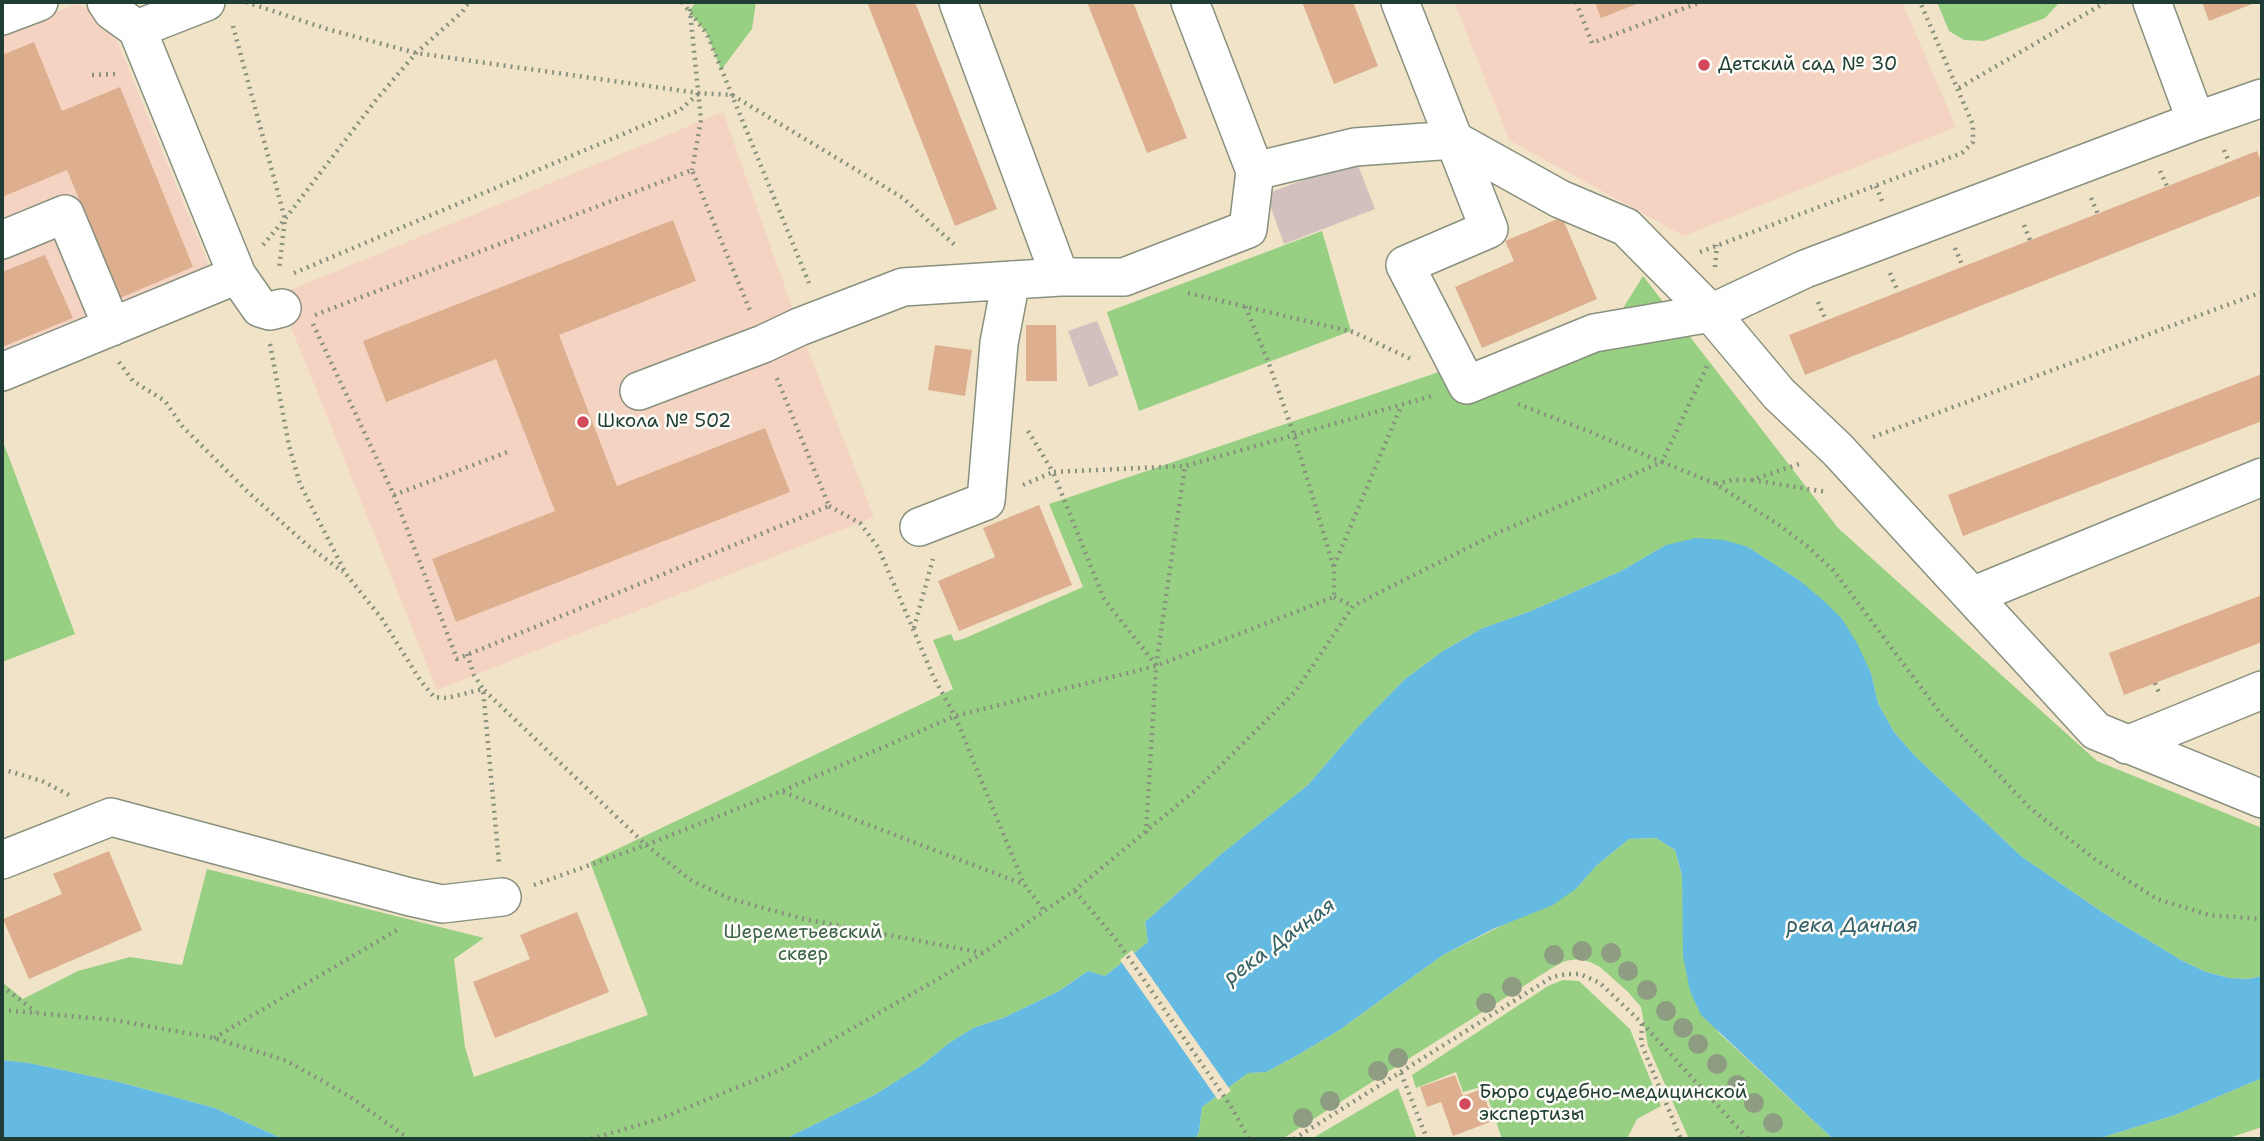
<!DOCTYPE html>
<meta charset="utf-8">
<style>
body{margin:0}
#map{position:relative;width:2264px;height:1141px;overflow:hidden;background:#f1e3c8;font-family:"Shantell Sans",sans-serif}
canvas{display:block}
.frame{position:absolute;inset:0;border:4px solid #1f3d34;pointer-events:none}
</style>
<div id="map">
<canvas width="2264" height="1141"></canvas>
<div class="frame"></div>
</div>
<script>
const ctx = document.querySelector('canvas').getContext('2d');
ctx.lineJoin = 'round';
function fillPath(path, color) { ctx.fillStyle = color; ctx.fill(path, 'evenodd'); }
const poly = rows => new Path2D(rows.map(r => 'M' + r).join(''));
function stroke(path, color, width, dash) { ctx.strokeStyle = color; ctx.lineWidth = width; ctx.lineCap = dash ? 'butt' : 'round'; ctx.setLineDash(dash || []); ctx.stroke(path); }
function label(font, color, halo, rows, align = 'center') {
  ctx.font = font + ' "Shantell Sans",sans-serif'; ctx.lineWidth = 5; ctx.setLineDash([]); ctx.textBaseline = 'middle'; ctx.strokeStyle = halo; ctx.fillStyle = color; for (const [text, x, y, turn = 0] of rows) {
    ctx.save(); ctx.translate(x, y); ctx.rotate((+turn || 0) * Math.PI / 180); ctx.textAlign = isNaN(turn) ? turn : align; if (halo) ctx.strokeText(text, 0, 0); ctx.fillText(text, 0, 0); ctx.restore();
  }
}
fillPath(poly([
 [1454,2,1902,2,1956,127,1684,236,1509,140],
 [76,4,106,14,212,273,2,357,2,34],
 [723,112,799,327,874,517,437,690,278,295]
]), '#f5d3c2');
fillPath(poly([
 [1356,160,1375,209,1284,244,1266,194],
 [1097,321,1119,375,1089,387,1068,331]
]), '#d1c0bd');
fillPath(poly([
 [696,2,756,2,752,29,721,70,707,34,689,11],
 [1937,2,2060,2,2045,18,1984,41,1964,40,1949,31],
 [1322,231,1351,331,1139,411,1107,312],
 [1643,276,1838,528,2097,761,2262,828,2262,976,2248,979,2229,978,2206,972,2181,960,2102,912,2021,856,1915,756,1894,732,1878,703,1871,673,1799,580,1748,547,1666,545,1621,571,1531,611,1483,628,1443,651,1405,679,1357,728,1308,785,1220,855,1145,922,1148,942,1105,976,1088,971,1059,991,1003,1018,973,1028,949,1043,922,1065,876,1094,785,1139,283,1139,215,1108,119,1082,29,1063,2,1060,2,982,23,999,78,971,130,957,182,965,207,869,484,938,454,959,465,1047,474,1077,648,1015,590,862,953,689,933,640,951,634,954,641,963,639,1083,587,1049,504,1622,310],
 [2,439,75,634,2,662],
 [1656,838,1675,850,1682,876,1683,908,1718,1032,1833,1139,1689,1139,1648,1046,1641,1007,1628,992,1600,967,1590,962,1578,959,1565,961,1552,968,1282,1139,1195,1139,1199,1132,1202,1107,1248,1073,1266,1072,1296,1056,1338,1031,1443,955,1577,888,1596,866,1629,839],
 [1563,980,1579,981,1630,1029,1661,1106,1637,1119,1627,1139,1502,1139,1484,1086,1463,1092,1456,1072,1416,1088,1412,1075,1548,986],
 [2262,1078,2262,1127,2226,1139,2097,1139,2175,1115],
 [1398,1088,1417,1139,1311,1139]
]), '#97d083');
fillPath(poly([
 [1696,538,1724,540,1748,547,1799,580,1824,601,1842,619,1857,643,1871,673,1878,703,1894,732,1915,756,2021,856,2102,912,2181,960,2206,972,2229,978,2248,979,2262,976,2262,1078,2175,1115,2097,1139,1833,1139,1701,1015,1690,991,1683,956,1682,876,1675,850,1656,838,1629,839,1596,866,1577,888,1553,905,1493,929,1443,955,1338,1031,1296,1056,1266,1072,1248,1073,1202,1107,1199,1132,1195,1139,785,1139,876,1094,922,1065,949,1043,973,1028,1003,1018,1059,991,1088,971,1105,976,1148,942,1145,922,1220,855,1308,785,1357,728,1405,679,1443,651,1483,628,1531,611,1621,571,1666,545],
 [2,1060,29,1063,119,1082,215,1108,283,1139,2,1139]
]), '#64bae1');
fillPath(poly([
 [1132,950,1231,1091,1218,1100,1120,960]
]), '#f1e3c8');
fillPath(poly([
 [867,2,915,2,997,209,955,226],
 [1087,2,1133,2,1187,138,1147,153],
 [1302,2,1353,2,1378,66,1334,84],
 [1595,2,1642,2,1601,18],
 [2202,2,2257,2,2209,21],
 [34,42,62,111,120,87,193,267,120,298,67,170,2,197,2,55],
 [2257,151,2262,164,2262,195,1805,375,1789,335],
 [1562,217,1597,299,1482,348,1455,287,1514,261,1505,241],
 [673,220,696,281,559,335,617,486,765,428,790,492,456,622,432,559,555,511,496,359,386,402,363,341],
 [45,255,73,318,2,347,2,272],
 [1026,325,1056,325,1057,381,1026,381],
 [935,345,972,350,965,396,928,390],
 [2262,374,2262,421,1963,536,1948,495],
 [1039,505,1072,585,959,631,938,581,995,557,983,528],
 [2262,595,2262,642,2124,695,2109,653],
 [109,851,142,930,29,979,3,919,62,894,53,874],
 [577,912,609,992,495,1038,473,982,530,959,520,935],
 [1455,1075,1463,1096,1482,1089,1493,1121,1453,1136,1441,1102,1427,1107,1420,1087]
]), '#ddaf8f');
const minor = poly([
 [106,2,112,11,137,29,206,2],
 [958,2,1060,277],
 [1190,2,1255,171],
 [1400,2,1489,229,1405,265,1467,385,1594,333,1711,313,1805,269,2196,121],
 [2152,2,2196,121,2262,98],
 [2,16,39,2],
 [2,240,65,214,112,327],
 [237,275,260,308,270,311,282,308],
 [2,372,237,275,137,29],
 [639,391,763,344,799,327,903,287,1060,277,1124,277,1248,229,1255,171,1355,147,1454,140,1560,199,1626,227,1711,313,1779,394,1838,450,1972,596],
 [2262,477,1972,596,2096,731,2262,799],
 [919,527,986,501,999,343,1011,280],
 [2127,745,2262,690],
 [2,860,111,817,410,897,442,904,502,897]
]);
stroke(minor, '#88907e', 40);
stroke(poly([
 [246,2,327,29,416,53,698,93,732,95,903,198,957,247],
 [682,2,707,34,809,283],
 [689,2,701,120,692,170],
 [1576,2,1592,43,1701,2],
 [233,26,285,219,279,269],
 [92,75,115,74],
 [1959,88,2106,2],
 [2224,150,2229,162],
 [2160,171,2167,186],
 [1876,186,1882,201],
 [2091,198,2098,214],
 [2024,225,2030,240],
 [263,245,285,219,376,100,416,53,462,12,469,2],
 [1955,248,1963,267],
 [1700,252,1962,153,1973,142,1973,125,1920,2],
 [1715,267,1717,245],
 [294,273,680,110,698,94],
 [1890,273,1898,292],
 [1188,293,1353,332],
 [1818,302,1826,321],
 [315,315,692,170,751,313],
 [313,324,394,495,510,451],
 [1351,331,1413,360],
 [270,344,289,446,300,484,346,574,382,619,420,680,434,697,447,698,483,689,646,845,782,791,955,716,1156,666,1334,597,1334,568,1294,435,1268,361,1245,306],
 [119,362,133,381,165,401,182,426,249,493,307,545,343,572],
 [1518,404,1588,431,1662,462,1708,364],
 [1028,431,1053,472,1185,466],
 [1873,437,2262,292],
 [1752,480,1827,492],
 [1716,484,1732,480,1752,480,1799,464],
 [1023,485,1053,472,1104,599,1156,665],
 [394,495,457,659,829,506,776,376],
 [829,506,860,523,878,547,934,678,955,716,1024,884,1045,912],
 [1334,566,1401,406],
 [1334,597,1353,606],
 [914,628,933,559],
 [467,654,474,675,483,689,499,863],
 [2155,683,2160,695],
 [2,769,42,781,69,795],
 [783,792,1023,884],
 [1146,833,1156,666,1185,466,1432,396],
 [534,885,646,845,692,881,731,899,804,919,983,953],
 [1075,891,1118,942,1232,1108,1249,1139],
 [2,986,36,1012],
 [2,1010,114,1020,214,1038,287,1061,352,1098,409,1139],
 [1642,1024,1641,1043,1681,1139],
 [214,1038,397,930],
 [1401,1073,1427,1139],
 [591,1139,659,1119,780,1070,983,953,1075,890,1197,789,1295,692,1353,606,1495,534,1662,462,1716,484,1779,525,1807,546,1834,571,1941,714,2030,808,2096,860,2157,899,2209,915,2262,919],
 [1294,1139,1552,977,1567,974,1580,974,1600,983,1642,1023,1748,1139]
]), '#88907e', 4.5, [2, 5]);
stroke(minor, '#fff', 37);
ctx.fillStyle = '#8e9c82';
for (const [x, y] of [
 [1582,951],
 [1611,953],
 [1554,955],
 [1628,971],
 [1512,987],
 [1647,990],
 [1486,1003],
 [1666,1011],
 [1683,1028],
 [1698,1044],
 [1398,1058],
 [1717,1064],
 [1378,1071],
 [1737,1085],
 [1330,1101],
 [1754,1103],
 [1303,1118],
 [1773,1123]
]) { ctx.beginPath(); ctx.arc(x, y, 10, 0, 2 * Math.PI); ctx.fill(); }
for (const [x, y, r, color] of [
 [1704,65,7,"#d1495b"],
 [583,422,7,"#d1495b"],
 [1465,1104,7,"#d1495b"]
]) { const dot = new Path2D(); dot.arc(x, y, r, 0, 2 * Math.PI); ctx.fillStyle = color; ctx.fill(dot); stroke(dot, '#fdfcf7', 2.5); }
label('19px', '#1f3d34', '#fdfcf7', [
 ["Детский сад № 30",1718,65],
 ["Школа № 502",597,422],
 ["Бюро судебно-медицинской",1479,1093],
 ["экспертизы",1479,1115]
], 'left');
label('19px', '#3d6248', '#fdfcf7', [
 ["Шереметьевский",803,933],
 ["сквер",803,955]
]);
label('italic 21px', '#346268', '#fdfcf7', [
 ["река Дачная",1852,927],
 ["река Дачная",1280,942,-36]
]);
</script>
